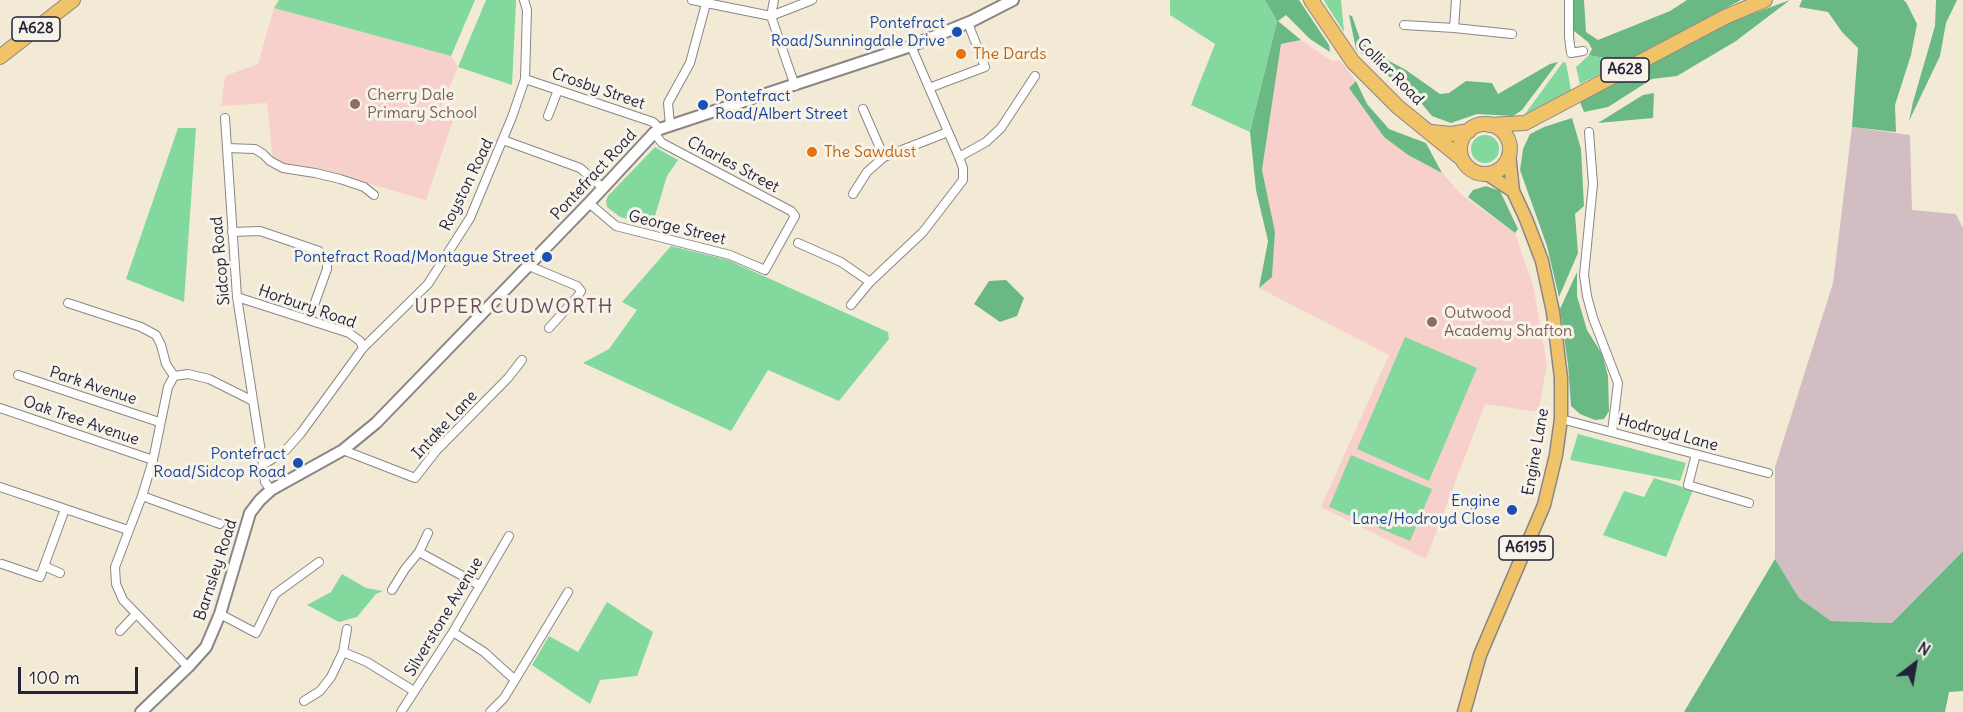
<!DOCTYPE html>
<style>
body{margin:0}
#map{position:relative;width:1963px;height:712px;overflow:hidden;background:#f3ead5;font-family:Delius,sans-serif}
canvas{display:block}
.north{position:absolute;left:1885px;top:634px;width:60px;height:60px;-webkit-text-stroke:4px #f7f3e8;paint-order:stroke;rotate:31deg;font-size:16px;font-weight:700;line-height:24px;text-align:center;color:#22223b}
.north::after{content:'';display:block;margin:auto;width:21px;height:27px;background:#22223b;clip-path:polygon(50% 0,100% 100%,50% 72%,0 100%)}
.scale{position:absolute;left:18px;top:667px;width:120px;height:27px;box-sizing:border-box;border:3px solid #22223b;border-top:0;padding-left:8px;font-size:18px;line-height:21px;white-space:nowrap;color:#22223b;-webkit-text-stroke:4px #f7f3e8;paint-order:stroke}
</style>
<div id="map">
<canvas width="1963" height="712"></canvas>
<div class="north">N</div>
<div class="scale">100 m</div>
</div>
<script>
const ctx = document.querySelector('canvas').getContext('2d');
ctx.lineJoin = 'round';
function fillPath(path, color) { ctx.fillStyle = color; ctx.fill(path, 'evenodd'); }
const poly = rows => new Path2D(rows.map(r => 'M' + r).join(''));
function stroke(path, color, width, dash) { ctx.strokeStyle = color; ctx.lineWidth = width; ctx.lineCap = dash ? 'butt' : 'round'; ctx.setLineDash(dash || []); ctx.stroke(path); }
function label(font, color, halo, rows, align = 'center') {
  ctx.font = font + ' Delius,sans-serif'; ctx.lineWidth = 6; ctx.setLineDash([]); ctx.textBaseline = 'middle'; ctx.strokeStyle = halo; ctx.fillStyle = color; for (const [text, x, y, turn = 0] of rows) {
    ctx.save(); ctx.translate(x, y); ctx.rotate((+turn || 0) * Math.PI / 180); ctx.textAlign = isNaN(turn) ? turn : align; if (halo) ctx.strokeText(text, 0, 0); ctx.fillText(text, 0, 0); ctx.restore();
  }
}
fillPath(poly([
 [274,8,451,56,458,67,440,109,455,114,426,200,345,177,273,161,267,103,221,106,225,76,258,64],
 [1301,40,1332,61,1340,60,1356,81,1349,88,1384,137,1408,155,1442,173,1462,195,1515,233,1533,285,1547,365,1538,412,1485,404,1426,559,1321,507,1389,355,1259,288,1272,277,1275,232,1262,170,1281,44]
]), '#f7d0cb');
fillPath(poly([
 [1852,127,1910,135,1912,210,1956,214,1963,228,1963,551,1892,623,1831,621,1799,598,1775,559,1775,467,1833,283]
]), '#d2bec2');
fillPath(poly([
 [279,0,475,0,451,56,274,8],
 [486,0,516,0,516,2,512,85,458,67],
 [1170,0,1265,0,1277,21,1250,132,1191,105,1215,44,1170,15],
 [1324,0,1341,0,1344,32,1326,4],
 [1589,55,1624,62,1580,84,1576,67],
 [1563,62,1566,63,1571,90,1525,114],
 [178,128,196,128,184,302,126,279],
 '1471 149a14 14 0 1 1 28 0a14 14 0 1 1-28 0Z',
 [655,147,678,160,667,176,652,226,620,217,607,207,606,201,608,196],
 [671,246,728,260,888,332,889,339,839,401,768,370,731,431,583,363,609,349,637,310,622,302],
 [1405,337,1477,368,1429,481,1357,449],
 [1578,434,1686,463,1680,481,1570,460],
 [1351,455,1432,489,1410,541,1329,507],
 [1654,478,1693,490,1666,557,1603,535,1624,491,1644,497],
 [342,574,366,588,383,591,376,594,357,617,339,622,307,605,331,592],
 [607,602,653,632,637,676,600,680,590,704,532,665,549,636,578,652]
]), '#83d99d');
fillPath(poly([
 [1265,0,1299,0,1329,45,1330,52,1310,39,1286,15,1278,21,1301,40,1281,44,1262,170,1275,232,1272,277,1259,288,1268,241,1256,190,1250,132,1277,21],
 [1574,0,1584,0,1586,32,1598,40,1670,11,1687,0,1741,0,1624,62,1589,55,1592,49,1588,42,1574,31],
 [1790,0,1736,41,1677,76,1652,79,1608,107,1584,112,1580,102,1648,65,1727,23],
 [1802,0,1903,0,1906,2,1917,24,1911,55,1895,105,1896,132,1852,127,1858,48,1842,32,1828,12,1799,7],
 [1936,0,1957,0,1946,23,1940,56,1909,121,1913,102,1935,26],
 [1349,15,1352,16,1361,42,1378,55,1406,70,1440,94,1449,93,1466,81,1492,83,1498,94,1550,64,1558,62,1522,110,1513,116,1477,114,1451,123,1432,116,1421,103,1356,49],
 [1356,81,1367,104,1389,129,1426,143,1442,173,1408,155,1384,137,1349,88],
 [1654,93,1653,118,1598,123,1643,95],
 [1572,118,1581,149,1584,206,1575,214,1578,253,1559,297,1547,246,1520,170,1523,149,1530,134,1544,127],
 [1486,186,1500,191,1518,229,1515,233,1468,197,1473,190],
 [1577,272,1577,296,1587,330,1602,354,1608,376,1609,411,1604,419,1595,420,1580,414,1571,406,1568,364,1560,309],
 [1006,280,1024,298,1017,316,1000,322,974,304,989,281],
 [1963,551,1963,691,1949,692,1945,712,1684,712,1775,559,1799,598,1831,621,1892,623]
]), '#6ab984');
const minor = poly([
 [692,0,771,16,812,0],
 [774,0,771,16,795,86],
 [1569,0,1569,37,1571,53,1583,51],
 [1404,25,1454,28,1512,34],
 [1454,28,1456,0],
 [525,79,653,122,660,129],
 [929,88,985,67,968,23],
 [863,109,884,157],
 [548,116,558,90],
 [225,118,237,297,263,465],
 [670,126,668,103,690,63,707,0],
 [1589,132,1593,184,1584,275,1587,296,1593,318,1618,383,1612,432],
 [503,140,580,168,603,188],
 [227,148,255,149,263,154,270,161,283,168,315,173,340,179,364,187,374,195],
 [959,157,986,142,1001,128,1035,76],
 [853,194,867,172,884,157,948,132],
 [589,203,616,226,730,255,765,270,795,216,791,211,662,143,654,133],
 [232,232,260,231,319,251,327,258,327,269,309,319],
 [798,243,841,262,870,282],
 [529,266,577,286,581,291,578,296,549,328],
 [237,297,349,333,360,341,363,348],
 [68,303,141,327,156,335,161,345,166,364,174,376],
 [851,305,870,282,923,232,963,180,963,168,959,157,911,46],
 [18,375,159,422],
 [174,376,168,387,153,460,142,496,115,567,116,584,123,600,188,667],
 [174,376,188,374,209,379,253,401],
 [0,408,153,460],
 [1561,419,1768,473],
 [343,450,415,478,436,451,508,378,522,360],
 [1696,454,1688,485,1749,503],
 [0,487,128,530],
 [271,490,265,482,263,465,286,450,301,433,363,348,428,284,470,218,512,117,525,79,527,10,524,0],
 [142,496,220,524],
 [419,552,428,533],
 [2,564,40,577,65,509],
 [44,566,60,573],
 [392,590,405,569,419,552,479,585],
 [220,614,256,633,275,594,319,562],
 [120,631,136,614],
 [453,632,484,652,515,680,504,698,490,712],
 [343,652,367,662,414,691],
 [515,680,568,592],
 [304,701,320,691,331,677,343,652,347,629],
 [401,712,453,632,509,536]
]);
const tertiary = poly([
 [141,712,188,667,206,647,220,614,250,513,260,500,271,490,343,450,376,423,589,203,654,133,660,129,911,46,972,21,1013,0]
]);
const primary = poly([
 [1487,174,1513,191],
 [1464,712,1480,655,1544,505,1556,455,1561,419,1561,378,1553,312,1542,261,1526,219,1513,191,1509,154]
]);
const trunk = poly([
 [1311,0,1353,62,1398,107,1462,159],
 [0,57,73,0],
 '1460 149a25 25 0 1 1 50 0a25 25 0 1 1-50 0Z',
 [1489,125,1525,123,1725,17,1765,0],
 [1431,132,1451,134,1469,131]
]);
stroke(minor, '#8a8688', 10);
stroke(tertiary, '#8a8688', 14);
stroke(primary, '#8a8688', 15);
stroke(trunk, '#8a8688', 16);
stroke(minor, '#fff', 8);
stroke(tertiary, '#fff', 10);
stroke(primary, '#f0c369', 12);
stroke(trunk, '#f0c369', 14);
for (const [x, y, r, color] of [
 [957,32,6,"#1a4fb4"],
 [961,54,6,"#e8710a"],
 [355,104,6,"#8d6e63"],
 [703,105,6,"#1a4fb4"],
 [812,152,6,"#e8710a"],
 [547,257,6,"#1a4fb4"],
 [1432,322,6,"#8d6e63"],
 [298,463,6,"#1a4fb4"],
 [1512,510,6,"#1a4fb4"]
]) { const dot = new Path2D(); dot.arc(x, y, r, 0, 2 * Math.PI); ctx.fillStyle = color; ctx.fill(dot); stroke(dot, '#f7f3e8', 2); }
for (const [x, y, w] of [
 [36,29,48],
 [1625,70,48],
 [1526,548,54]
]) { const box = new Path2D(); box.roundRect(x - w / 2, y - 12, w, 24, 4.5); ctx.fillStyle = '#f7f3e8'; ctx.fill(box); stroke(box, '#22223b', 1.5); }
label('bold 15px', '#22223b', null, [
 ["A628",36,29],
 ["A628",1625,70],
 ["A6195",1526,548]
]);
label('16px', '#164399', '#f7f3e8', [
 ["Pontefract",945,23],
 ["Road/Sunningdale Drive",945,41],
 ["Pontefract",715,96,"left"],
 ["Road/Albert Street",715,114,"left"],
 ["Pontefract Road/Montague Street",535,257],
 ["Pontefract",286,454],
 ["Road/Sidcop Road",286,472],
 ["Engine",1500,501],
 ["Lane/Hodroyd Close",1500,519]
], 'right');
label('16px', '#c56008', '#f7f3e8', [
 ["The Dards",973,54],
 ["The Sawdust",824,152]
], 'left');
label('16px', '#22223b', '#f7f3e8', [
 ["Collier Road",1390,72,45],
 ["Crosby Street",598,89,19],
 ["Charles Street",733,165,28],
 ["Pontefract Road",594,175,-47],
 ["Royston Road",467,185,-64],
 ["George Street",677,228,14],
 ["Sidcop Road",221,261,-95],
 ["Horbury Road",307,307,19],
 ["Park Avenue",93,386,18],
 ["Oak Tree Avenue",81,421,19],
 ["Intake Lane",445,425,-47],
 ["Hodroyd Lane",1668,433,15],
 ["Engine Lane",1536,452,-80],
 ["Barnsley Road",216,570,-72],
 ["Silverstone Avenue",444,617,-59]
]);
label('16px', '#785e54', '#f7f3e8', [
 ["Cherry Dale",367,95],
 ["Primary School",367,113],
 ["Outwood",1444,313],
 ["Academy Shafton",1444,331]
], 'left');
ctx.letterSpacing = '1.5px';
label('20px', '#6a4f5d', '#f7f3e8', [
 ["UPPER CUDWORTH",514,307]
]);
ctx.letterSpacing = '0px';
</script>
